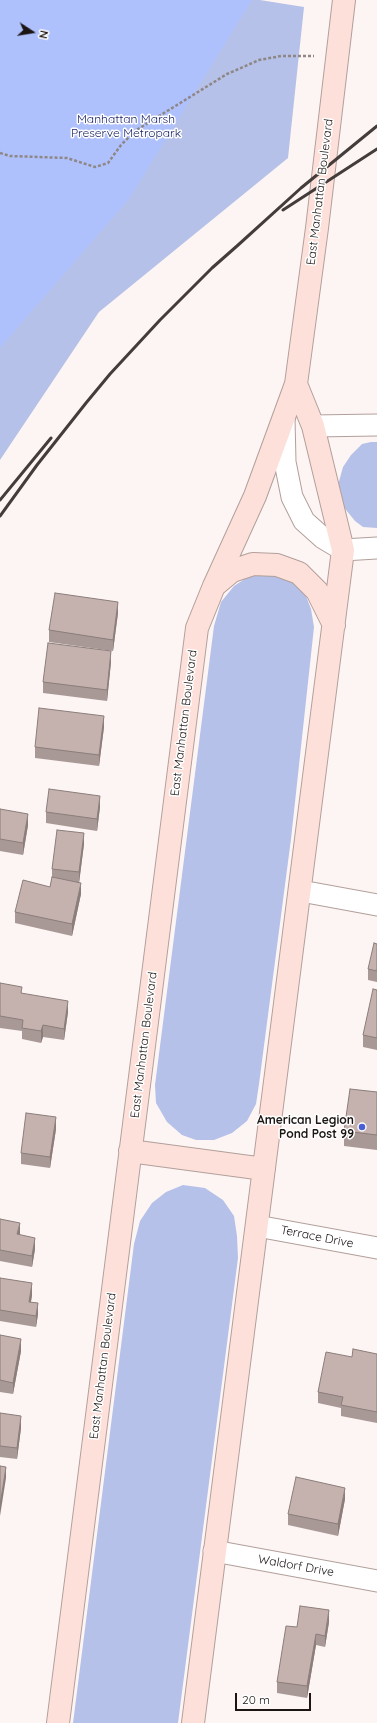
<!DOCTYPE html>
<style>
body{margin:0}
#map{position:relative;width:377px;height:1723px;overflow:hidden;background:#fdf5f3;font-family:Quicksand,sans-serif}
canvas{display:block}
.north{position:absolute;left:12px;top:12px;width:40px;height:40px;-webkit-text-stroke:3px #fff;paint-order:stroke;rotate:102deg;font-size:11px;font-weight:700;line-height:16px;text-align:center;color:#1b1513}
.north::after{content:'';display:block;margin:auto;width:14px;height:18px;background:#1b1513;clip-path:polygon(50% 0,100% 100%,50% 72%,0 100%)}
.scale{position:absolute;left:235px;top:1693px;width:76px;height:18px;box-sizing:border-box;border:2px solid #1b1513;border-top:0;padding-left:5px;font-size:12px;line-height:14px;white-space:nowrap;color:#1b1513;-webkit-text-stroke:3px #fff;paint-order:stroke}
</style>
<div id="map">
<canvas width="377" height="1723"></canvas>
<div class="north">N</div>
<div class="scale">20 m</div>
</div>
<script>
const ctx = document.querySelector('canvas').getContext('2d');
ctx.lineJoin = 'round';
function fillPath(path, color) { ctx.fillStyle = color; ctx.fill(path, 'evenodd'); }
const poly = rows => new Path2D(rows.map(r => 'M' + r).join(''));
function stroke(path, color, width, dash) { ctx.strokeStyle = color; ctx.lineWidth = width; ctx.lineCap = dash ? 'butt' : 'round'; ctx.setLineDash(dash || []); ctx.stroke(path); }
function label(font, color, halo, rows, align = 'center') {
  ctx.font = font + ' Quicksand,sans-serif'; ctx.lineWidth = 3; ctx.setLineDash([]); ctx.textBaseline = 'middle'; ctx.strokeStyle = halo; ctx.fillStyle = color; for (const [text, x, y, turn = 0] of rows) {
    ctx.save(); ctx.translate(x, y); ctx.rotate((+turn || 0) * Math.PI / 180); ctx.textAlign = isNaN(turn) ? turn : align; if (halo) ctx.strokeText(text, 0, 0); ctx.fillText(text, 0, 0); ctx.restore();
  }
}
fillPath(poly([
 [0,0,260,0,304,7,288,158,99,312,0,460],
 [371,442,377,442,377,528,363,527,355,521,342,505,338,485,343,467,351,455,362,444],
 [271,573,289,579,304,591,311,609,314,627,291,839,259,1084,256,1104,247,1121,232,1133,214,1140,196,1140,182,1135,167,1122,156,1103,155,1085,214,626,221,602,234,586,251,575],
 [183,1185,205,1188,223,1200,234,1216,237,1236,238,1258,178,1723,73,1723,134,1244,140,1221,152,1203,166,1192]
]), '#b5c1e8');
fillPath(poly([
 [0,0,252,0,129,199,0,348]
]), '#afc1fc');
const street = poly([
 [284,418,285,462,292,497,304,521,323,538,343,550,377,548],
 [313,426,377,425],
 [301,891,377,905],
 [257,1226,377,1248],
 [214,1551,377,1581]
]);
const secondary = poly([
 [214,586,232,571,253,564,277,565,299,573,317,591,334,625],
 [130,1151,264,1169],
 [58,1723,197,628,214,586,255,496,296,384,317,228,344,0],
 [193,1723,343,550,313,426,296,384]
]);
stroke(street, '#b29f9b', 23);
stroke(secondary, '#b29f9b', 24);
stroke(poly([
 [0,153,10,156,67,158,95,167,108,163,121,145,135,131,227,74,259,60,281,56,314,56]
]), '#8e8785', 2.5, [3, 2]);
stroke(street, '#fff', 21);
stroke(secondary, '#fee0da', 22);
stroke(poly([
 [283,210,377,149],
 [0,500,51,438],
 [0,516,37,465,86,403,110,374,160,320,212,268,237,246,301,188,377,126]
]), '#423c3a', 3);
fillPath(poly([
 [118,613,113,651,49,642,49,630],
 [111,662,107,701,43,693,43,682],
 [104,727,99,766,35,758,35,747],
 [100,807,97,831,46,823,46,812],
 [0,809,28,825,23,855,0,851],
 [84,844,79,883,81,894,72,936,15,923,15,912,50,887,52,877,52,869],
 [377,944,377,982,368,980,368,969],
 [0,983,22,993,68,1012,64,1040,43,1037,41,1043,22,1039,22,1031,0,1028],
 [377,990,377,1050,363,1047,363,1035],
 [377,1092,377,1150,344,1146,344,1131],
 [56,1129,50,1168,21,1164,21,1153],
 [0,1219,19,1235,35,1249,32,1267,0,1261],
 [0,1278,32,1295,31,1302,38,1314,36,1327,0,1321],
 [0,1335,21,1351,13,1394,0,1392],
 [377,1354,377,1423,341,1416,341,1408,318,1403,318,1392,352,1357],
 [0,1413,21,1428,17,1459,0,1457],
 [345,1499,338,1536,288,1525,288,1514],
 [329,1622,325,1647,316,1645,307,1698,277,1693,277,1682,297,1627]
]), '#a99996');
fillPath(poly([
 [118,602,118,613,113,651,113,640],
 [111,651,111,662,107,701,107,690],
 [104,716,104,727,99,766,99,755],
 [100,796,100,807,97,831,97,819],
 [28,814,28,825,23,855,23,843],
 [84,833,84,844,79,883,79,872],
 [81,883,81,894,72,936,72,924],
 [68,1001,68,1012,64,1040,64,1029],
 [43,1025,43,1037,41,1043,41,1031],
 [56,1117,56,1129,50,1168,50,1157],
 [20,1223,20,1234,17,1246,17,1234],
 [35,1238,35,1249,32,1267,32,1256],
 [32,1283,32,1295,29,1313,29,1302],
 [38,1303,38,1314,36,1327,36,1316],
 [21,1339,21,1351,13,1394,13,1383],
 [21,1416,21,1428,17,1459,17,1448],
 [6,1467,6,1478,0,1516,0,1505],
 [345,1488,345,1499,338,1536,338,1524],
 [329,1610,329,1622,325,1647,325,1636],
 [316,1634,316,1645,307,1698,307,1686]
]), '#8a7d7a');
const building = poly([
 [55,593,118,602,113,640,49,630,55,593],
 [48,643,111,651,107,690,43,682,48,643],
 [39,708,104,716,99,755,35,747,39,708],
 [49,789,100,796,97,819,46,812,49,789],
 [0,809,28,814,23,843,0,839,0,809],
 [57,830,84,833,79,872,52,869,57,830],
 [52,877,81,883,72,924,15,912,23,880,50,887,52,877],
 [374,943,377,944,377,971,368,969,374,943],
 [0,983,22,987,21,993,68,1001,64,1029,43,1025,41,1031,22,1028,23,1020,0,1016,0,983],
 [373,989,377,990,377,1038,363,1035,373,989],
 [350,1089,377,1092,377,1135,344,1131,350,1089],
 [26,1113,56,1117,50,1157,21,1153,26,1113],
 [0,1219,20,1223,17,1234,35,1238,32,1256,0,1250,0,1219],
 [0,1278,32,1283,29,1302,38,1303,36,1316,0,1310,0,1278],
 [0,1335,21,1339,13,1383,0,1380,0,1335],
 [353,1349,377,1354,377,1412,341,1405,343,1397,318,1392,326,1352,352,1357,353,1349],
 [0,1413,21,1416,17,1448,0,1446,0,1413],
 [0,1466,6,1467,0,1505,0,1466],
 [296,1477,345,1488,338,1524,288,1514,296,1477],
 [300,1606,329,1610,325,1636,316,1634,307,1686,277,1682,286,1626,297,1627,300,1606]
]);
fillPath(building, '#c5b2ae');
stroke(building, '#8a7d7a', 1);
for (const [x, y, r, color] of [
 [362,1127,4,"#4b5fd4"]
]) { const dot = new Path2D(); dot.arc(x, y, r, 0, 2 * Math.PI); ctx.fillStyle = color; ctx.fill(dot); stroke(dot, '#fff', 1.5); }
label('12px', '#192263', '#fff', [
 ["Manhattan Marsh",126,119],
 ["Preserve Metropark",126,133]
]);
label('12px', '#1b1513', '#fff', [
 ["East Manhattan Boulevard",320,192,-83],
 ["East Manhattan Boulevard",184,723,-83],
 ["East Manhattan Boulevard",144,1045,-83],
 ["Terrace Drive",317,1237,11],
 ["East Manhattan Boulevard",103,1366,-83],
 ["Waldorf Drive",296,1566,10]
]);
label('bold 12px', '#1b1513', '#fff', [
 ["American Legion",354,1120],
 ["Pond Post 99",354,1134]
], 'right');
</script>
